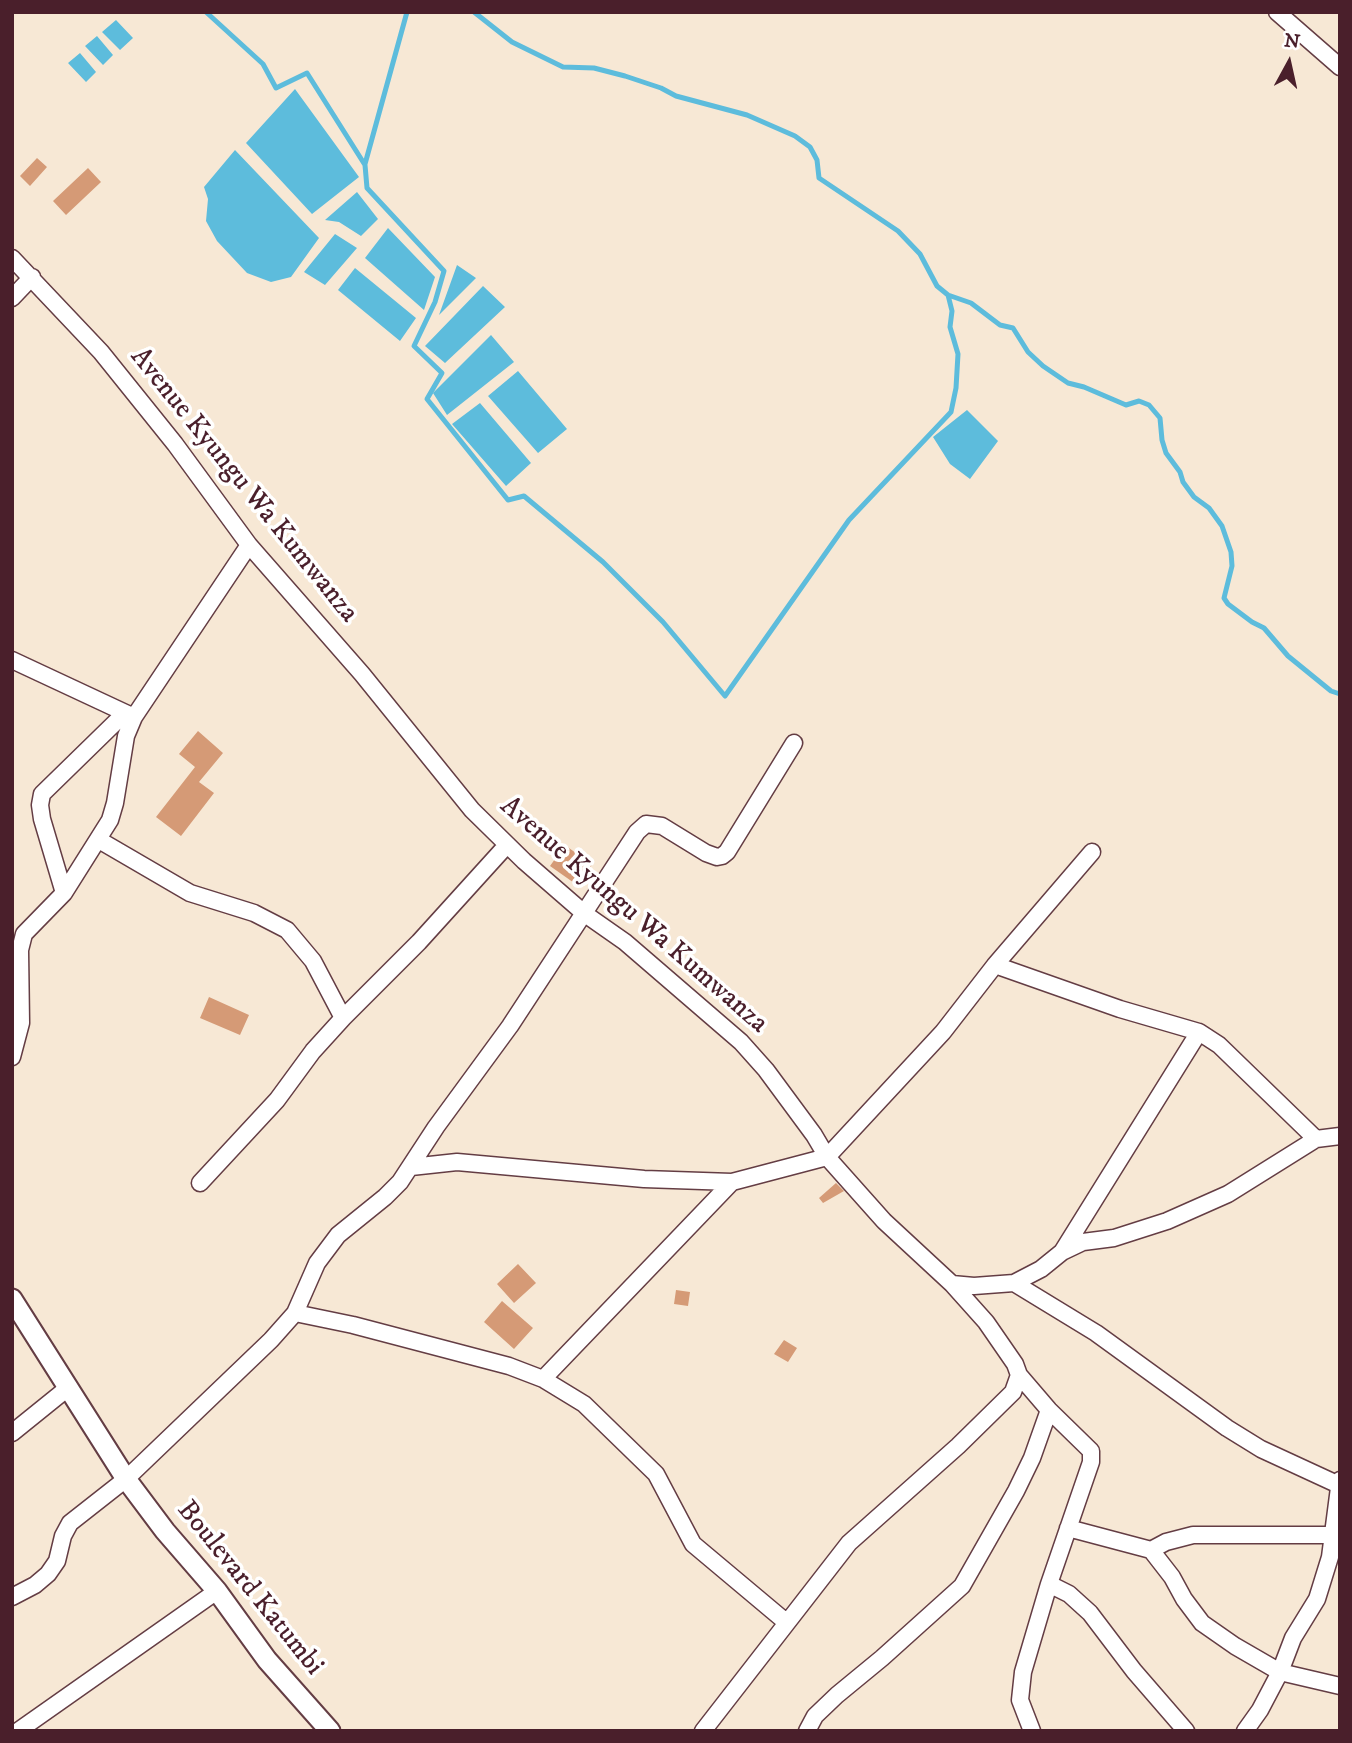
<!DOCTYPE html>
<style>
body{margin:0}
#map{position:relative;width:1352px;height:1743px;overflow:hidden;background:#f7e8d5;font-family:"IM FELL DW Pica",serif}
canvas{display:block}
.frame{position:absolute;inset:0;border:14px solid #4a1f2b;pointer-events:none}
.north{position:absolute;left:1254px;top:28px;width:70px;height:70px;-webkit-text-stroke:5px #fff;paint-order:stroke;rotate:8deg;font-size:19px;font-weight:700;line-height:28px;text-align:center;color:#4a1f2b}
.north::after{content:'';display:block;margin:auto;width:24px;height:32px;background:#4a1f2b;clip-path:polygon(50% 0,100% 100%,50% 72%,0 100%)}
</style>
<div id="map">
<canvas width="1352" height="1743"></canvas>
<div class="frame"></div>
<div class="north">N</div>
</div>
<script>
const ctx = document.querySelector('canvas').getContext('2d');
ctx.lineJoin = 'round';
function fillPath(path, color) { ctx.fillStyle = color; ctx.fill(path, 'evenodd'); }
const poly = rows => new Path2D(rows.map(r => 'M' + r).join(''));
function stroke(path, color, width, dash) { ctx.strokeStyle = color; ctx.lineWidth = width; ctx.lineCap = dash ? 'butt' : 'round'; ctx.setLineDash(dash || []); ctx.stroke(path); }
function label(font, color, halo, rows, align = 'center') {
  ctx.font = font + ' "IM FELL DW Pica",serif'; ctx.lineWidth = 7; ctx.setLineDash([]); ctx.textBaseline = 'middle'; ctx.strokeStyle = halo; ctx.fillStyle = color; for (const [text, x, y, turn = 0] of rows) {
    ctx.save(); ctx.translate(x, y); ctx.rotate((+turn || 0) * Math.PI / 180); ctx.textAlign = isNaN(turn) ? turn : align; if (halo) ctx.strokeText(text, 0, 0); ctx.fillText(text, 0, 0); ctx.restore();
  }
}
fillPath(poly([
 [116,20,133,38,120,50,102,32],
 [97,36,113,55,103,65,85,46],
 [80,53,96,72,86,82,68,63],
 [295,89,359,177,312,214,246,143],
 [235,150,319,238,291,277,271,282,247,273,217,241,206,221,208,199,204,187],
 [357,192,378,219,361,236,339,222,325,220],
 [388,228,435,277,424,310,365,258],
 [335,234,357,248,325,285,304,272],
 [457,265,476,278,439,315],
 [355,268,416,318,400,341,338,290],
 [483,286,505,307,445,363,425,346],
 [491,335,514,362,447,415,433,393],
 [518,371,567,429,538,453,488,396],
 [480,403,531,463,506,486,452,424],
 [967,410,998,441,970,479,950,464,933,437]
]), '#5dbcdc');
stroke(poly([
 [206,12,263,64,276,88,307,73,365,165,367,188,444,271,435,302,414,346,442,373,427,399,508,500,524,496,603,562,663,622,725,696,849,520,951,412,956,388,958,354,950,327,952,311,948,295],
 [474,12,512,42,563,67,594,68,625,76,661,88,676,96,747,115,795,136,810,147,817,160,819,178,898,231,920,254,937,286,948,295,971,303,1000,325,1013,328,1028,352,1043,366,1068,383,1084,387,1126,405,1139,401,1149,405,1160,418,1162,440,1166,453,1180,472,1183,482,1194,497,1209,508,1222,526,1231,552,1232,566,1224,598,1228,604,1252,622,1264,628,1288,656,1331,691,1340,694],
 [365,164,407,12]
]), '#5dbcdc', 5);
fillPath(poly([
 [37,158,47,167,30,186,20,176],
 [88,168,101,182,66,215,53,201],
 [198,731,223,753,199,782,214,793,181,836,156,817,195,767,179,754],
 [565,845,592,865,577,885,550,866],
 [209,997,249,1015,240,1035,200,1018],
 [836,1183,844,1191,823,1203,819,1198],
 [518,1264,536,1283,514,1303,497,1284],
 [676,1290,690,1292,688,1306,674,1304],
 [502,1301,533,1328,514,1349,484,1322],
 [784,1340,797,1348,788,1362,774,1354]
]), '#d59a76');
const minor = poly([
 [1277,12,1340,67],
 [12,258,101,352,175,444,249,545,362,674,472,810,524,861,585,914,625,942,741,1042,766,1070,814,1135,827,1157,884,1221,952,1284,986,1322,1015,1364,1019,1375,1049,1410,1091,1451,1091,1462,1049,1584,1023,1672,1020,1700,1032,1731],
 [12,298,32,277],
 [12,660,132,716],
 [99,840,190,893,254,913,287,930,313,961,343,1018],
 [64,893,42,819,40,805,42,794,125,713],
 [995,965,1120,1009,1199,1032,1219,1045,1316,1139],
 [12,1057,21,1023,20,950,24,934,64,893,110,820,115,803,126,736,134,717,249,545],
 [411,1167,457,1162,644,1179,732,1182,827,1157,943,1032,995,965,1092,852],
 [200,1183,277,1100,313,1051,343,1018,419,942,506,846],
 [1062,1252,1199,1032],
 [1014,1283,1096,1333,1227,1428,1261,1449,1339,1485],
 [952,1284,974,1286,1014,1283,1041,1269,1062,1252,1083,1242,1114,1238,1167,1221,1228,1194,1316,1139,1340,1136],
 [295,1313,353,1325,509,1366,543,1379,584,1404,656,1474,693,1544,786,1622],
 [543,1379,732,1182],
 [12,1433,69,1387],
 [1068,1528,1151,1550,1172,1577,1184,1599,1202,1623,1235,1646,1280,1672,1340,1686],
 [1151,1550,1166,1542,1193,1535,1333,1535],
 [1049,1584,1069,1594,1090,1613,1134,1671,1186,1731],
 [12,1597,35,1585,48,1574,57,1561,63,1536,70,1523,126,1479,271,1340,295,1313,317,1263,338,1235,385,1197,400,1182,436,1127,510,1026,637,832,646,824,662,826,706,853,717,857,722,856,727,852,794,743],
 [18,1731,217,1591],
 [703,1731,849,1543,958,1446,1013,1392,1019,1375],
 [807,1731,815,1716,837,1695,882,1658,962,1586,1016,1491,1032,1458,1049,1410],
 [1245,1731,1260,1710,1280,1672,1293,1638,1317,1599,1330,1557,1340,1480]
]);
const tertiary = poly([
 [12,1299,126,1479,165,1531,217,1591,267,1660,330,1731]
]);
stroke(minor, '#643d44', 19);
stroke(tertiary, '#643d44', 23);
stroke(minor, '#fff', 16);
stroke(tertiary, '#fff', 19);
label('28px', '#4a1f2b', '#fff', [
 ["Avenue Kyungu Wa Kumwanza",243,486,51],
 ["Avenue Kyungu Wa Kumwanza",633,916,41],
 ["Boulevard Katumbi",249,1589,51]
]);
</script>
